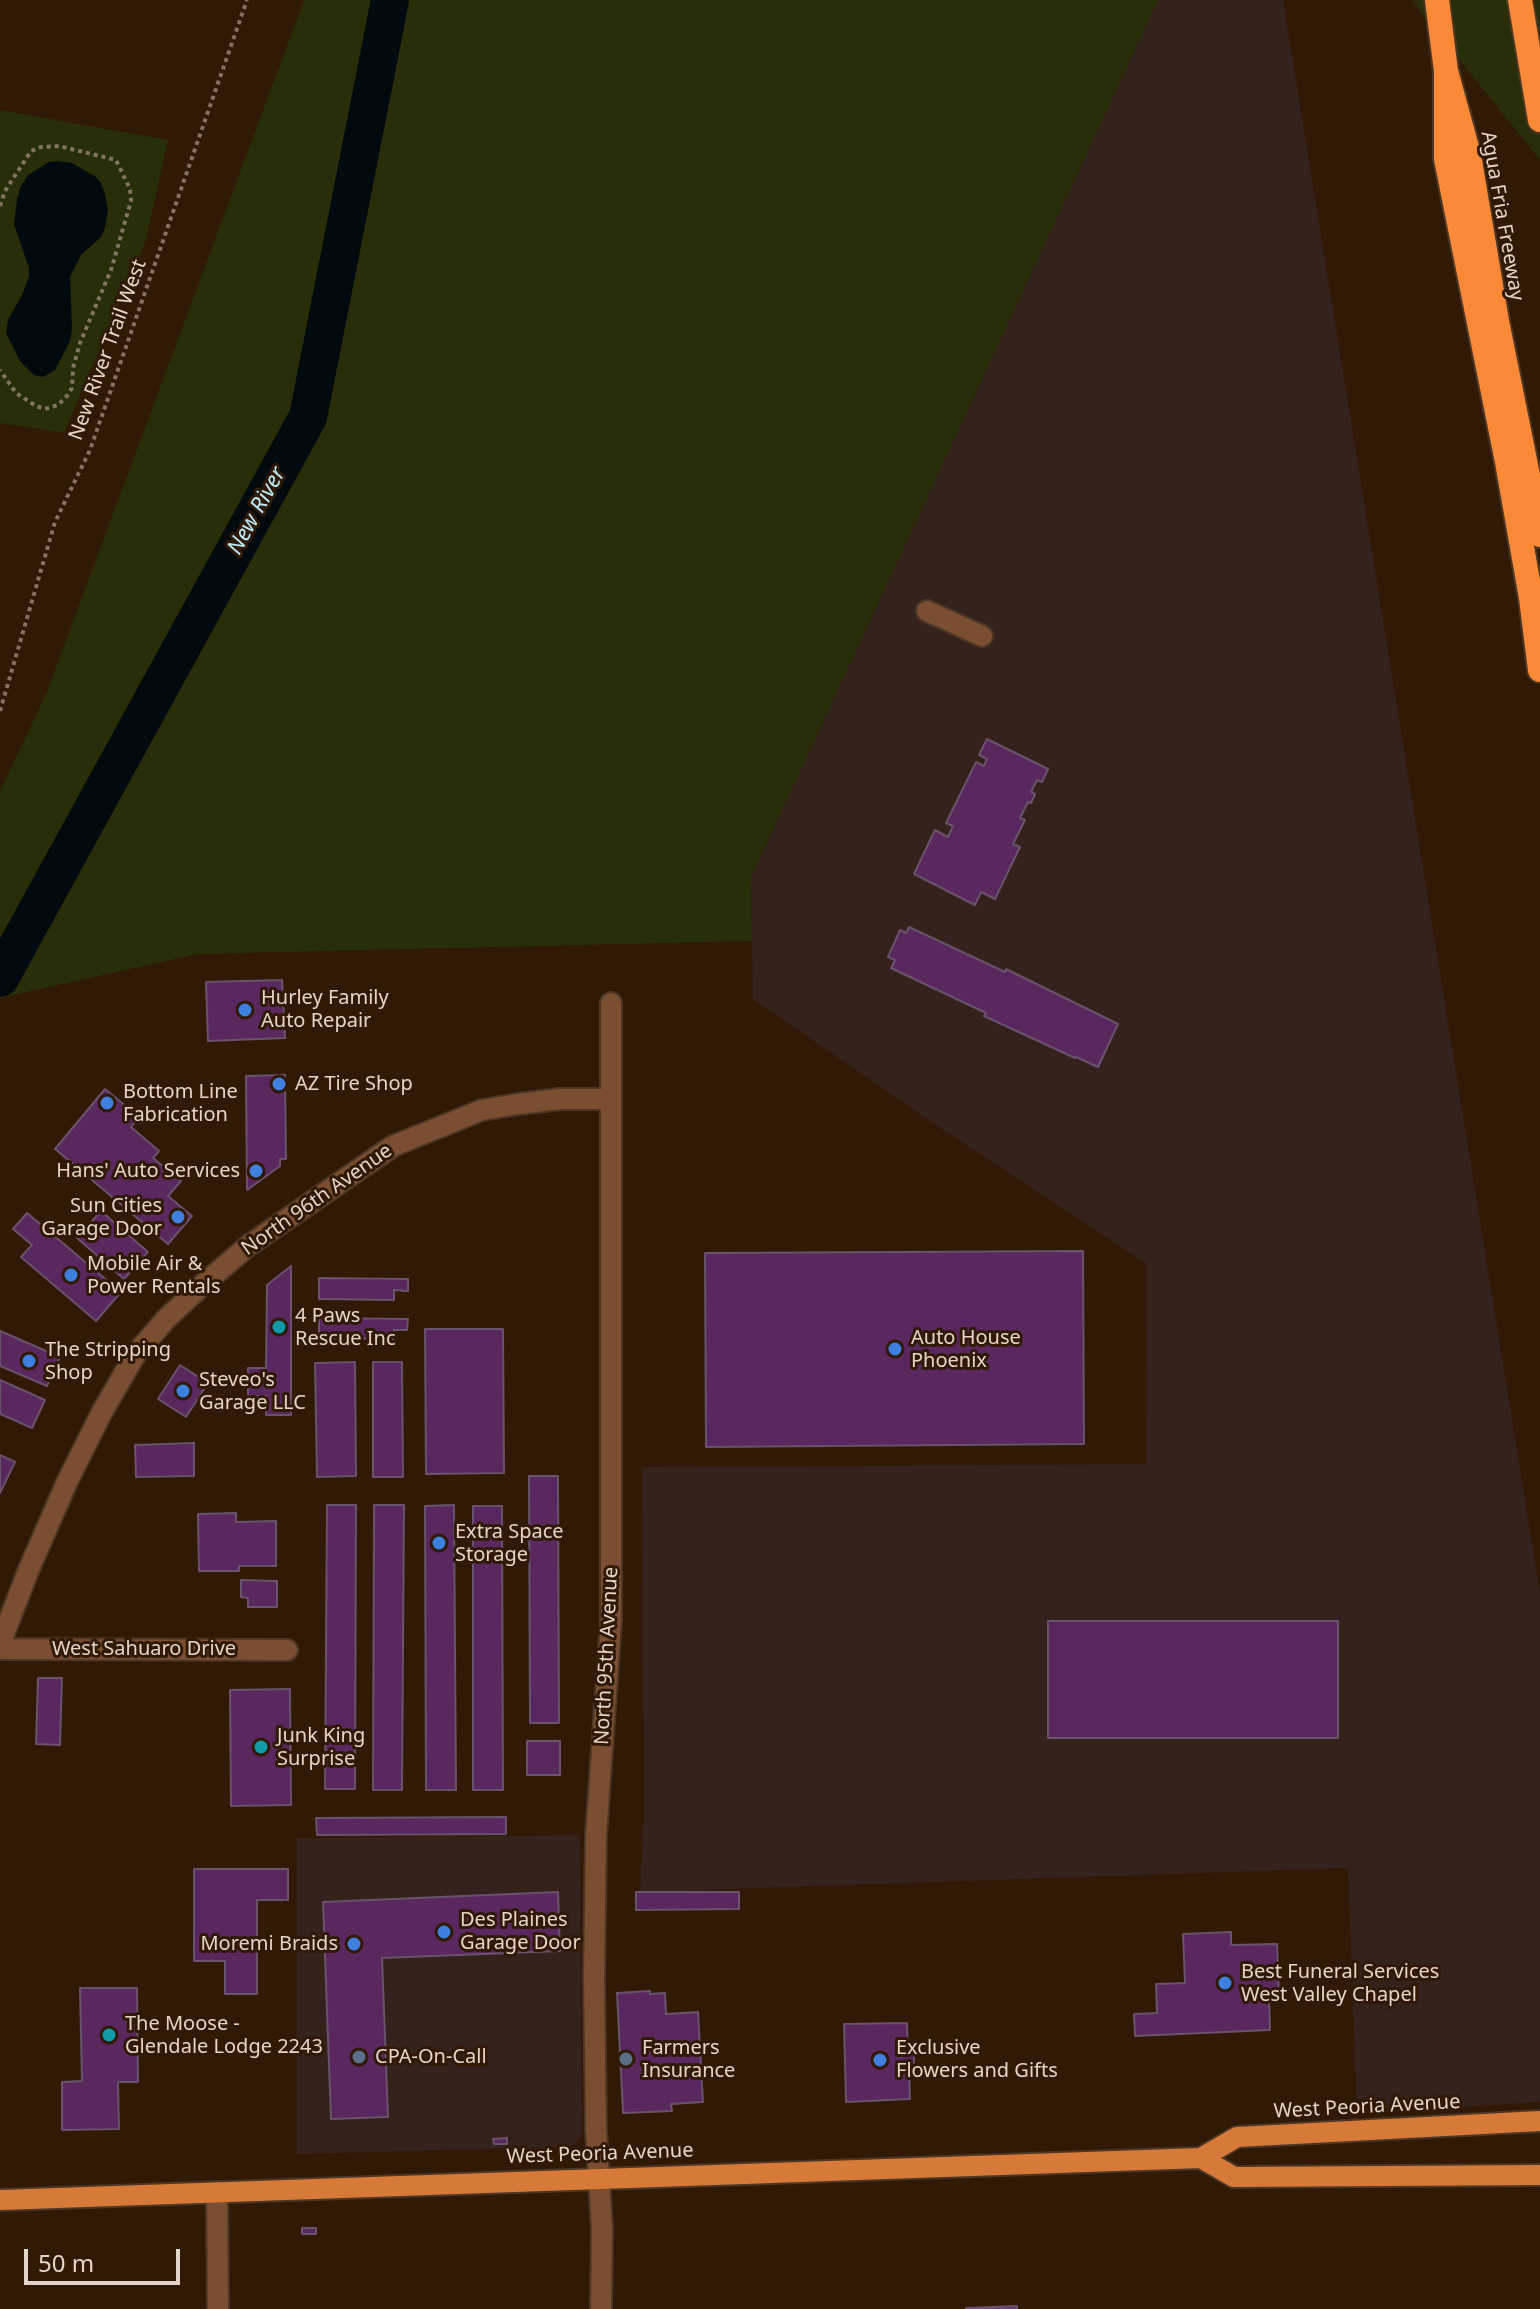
<!DOCTYPE html>
<style>
body{margin:0}
#map{position:relative;width:1540px;height:2309px;overflow:hidden;background:#301905;font-family:"Noto Sans",sans-serif}
canvas{display:block}
.scale{position:absolute;left:24px;top:2249px;width:156px;height:36px;box-sizing:border-box;border:4px solid #e5d5c9;border-top:0;padding-left:10px;font-size:24px;line-height:28px;white-space:nowrap;color:#e5d5c9;-webkit-text-stroke:6px #301905;paint-order:stroke}
</style>
<div id="map">
<canvas width="1540" height="2309"></canvas>
<div class="scale">50 m</div>
</div>
<script>
const ctx = document.querySelector('canvas').getContext('2d');
ctx.lineJoin = 'round';
function fillPath(path, color) { ctx.fillStyle = color; ctx.fill(path, 'evenodd'); }
const poly = rows => new Path2D(rows.map(r => 'M' + r).join(''));
function stroke(path, color, width, dash) { ctx.strokeStyle = color; ctx.lineWidth = width; ctx.lineCap = dash ? 'butt' : 'round'; ctx.setLineDash(dash || []); ctx.stroke(path); }
function label(font, color, halo, rows, align = 'center') {
  ctx.font = font + ' "Noto Sans",sans-serif'; ctx.lineWidth = 6; ctx.setLineDash([]); ctx.textBaseline = 'middle'; ctx.strokeStyle = halo; ctx.fillStyle = color; for (const [text, x, y, turn = 0] of rows) {
    ctx.save(); ctx.translate(x, y); ctx.rotate((+turn || 0) * Math.PI / 180); ctx.textAlign = isNaN(turn) ? turn : align; if (halo) ctx.strokeText(text, 0, 0); ctx.fillText(text, 0, 0); ctx.restore();
  }
}
fillPath(poly([
 [1158,0,1283,0,1540,1593,1540,2102,1357,2114,1348,1868,640,1892,644,1814,642,1467,1146,1464,1147,1264,936,1125,753,999,751,877],
 [580,1835,582,2129,581,2137,575,2144,567,2147,297,2154,297,1838]
]), '#34221d');
fillPath(poly([
 [304,0,1158,0,751,877,752,941,198,954,0,998,0,791,46,694],
 [1411,0,1540,0,1540,160],
 [0,110,168,140,146,240,64,433,0,423]
]), '#282e07');
fillPath(poly([
 [58,161,72,163,96,177,101,183,105,194,108,210,105,228,101,237,81,255,70,277,72,328,70,341,55,370,43,377,34,375,20,361,6,333,8,320,22,295,29,277,29,268,14,224,17,199,21,186,28,175,49,162]
]), '#010a0e');
stroke(poly([
 [0,978,308,417,390,0]
]), '#010a0e', 38);
const building = poly([
 [987,739,1048,769,1042,782,1037,780,1031,792,1035,794,1031,803,1028,802,1020,818,1025,820,1013,844,1020,847,995,899,981,892,975,905,914,874,935,830,948,837,953,826,946,823,976,762,984,766,987,759,979,755,987,739],
 [909,927,1005,972,1006,969,1118,1024,1098,1067,1076,1057,1075,1058,984,1016,986,1013,891,968,895,960,888,957,900,930,906,933,909,927],
 [282,980,285,1038,208,1041,206,982,282,980],
 [285,1075,286,1159,280,1159,280,1166,247,1190,246,1076,285,1075],
 [105,1089,139,1117,131,1127,159,1151,153,1158,181,1181,168,1196,192,1216,168,1244,55,1149,105,1089],
 [101,1211,148,1252,124,1279,77,1238,101,1211],
 [27,1213,121,1292,96,1321,21,1257,32,1245,13,1229,27,1213],
 [1083,1251,1084,1444,706,1447,705,1253,1083,1251],
 [291,1266,291,1415,266,1415,266,1396,248,1396,248,1368,266,1368,267,1285,291,1266],
 [319,1278,408,1279,408,1291,394,1290,394,1300,319,1299,319,1278],
 [319,1318,408,1319,407,1330,394,1330,394,1339,319,1338,319,1318],
 [425,1329,503,1329,504,1473,426,1474,425,1329],
 [0,1331,60,1357,47,1386,0,1366,0,1331],
 [355,1362,356,1476,317,1477,315,1363,355,1362],
 [373,1362,402,1362,403,1477,373,1477,373,1362],
 [180,1365,208,1383,186,1417,158,1399,180,1365],
 [0,1380,45,1400,32,1428,0,1414,0,1380],
 [194,1443,194,1476,136,1477,135,1445,194,1443],
 [0,1455,15,1462,0,1493,0,1455],
 [529,1476,558,1476,559,1723,530,1723,529,1476],
 [327,1505,356,1505,355,1789,325,1789,327,1505],
 [374,1505,404,1505,402,1790,373,1790,374,1505],
 [454,1505,456,1790,426,1790,425,1506,454,1505],
 [473,1506,502,1506,503,1790,473,1790,473,1506],
 [236,1513,236,1522,276,1521,276,1566,239,1566,239,1571,199,1571,198,1514,236,1513],
 [241,1580,277,1581,277,1607,248,1607,248,1598,241,1597,241,1580],
 [1048,1621,1338,1621,1338,1738,1048,1738,1048,1621],
 [38,1678,62,1678,60,1745,36,1744,38,1678],
 [290,1689,291,1805,231,1806,230,1690,290,1689],
 [527,1741,560,1741,560,1775,527,1775,527,1741],
 [506,1817,506,1834,317,1835,316,1818,506,1817],
 [194,1869,288,1869,288,1900,257,1900,257,1994,225,1994,225,1961,194,1961,194,1869],
 [558,1892,560,1951,382,1958,388,2117,331,2119,323,1902,558,1892],
 [636,1892,739,1892,739,1909,636,1910,636,1892],
 [1231,1932,1231,1945,1277,1944,1279,1996,1269,1997,1270,2030,1135,2036,1134,2014,1157,2013,1156,1984,1185,1983,1183,1934,1231,1932],
 [80,1988,137,1988,138,2082,118,2082,119,2129,62,2130,62,2082,82,2081,80,1988],
 [650,1991,650,1994,665,1993,666,2014,698,2012,703,2102,671,2104,672,2111,623,2113,617,1993,650,1991],
 [907,2023,908,2052,914,2052,914,2068,909,2068,910,2099,846,2102,844,2024,907,2023],
 [507,2138,507,2144,494,2144,493,2139,507,2138],
 [302,2228,316,2228,316,2234,302,2234,302,2228],
 [1017,2306,1017,2309,966,2309,966,2308,1017,2306]
]);
fillPath(building, '#5a285e');
stroke(building, '#69526b', 2);
const minor = poly([
 [927,611,982,636],
 [0,1644,29,1569,67,1482,102,1412,135,1355,166,1319,199,1288,248,1246,393,1146,482,1110,518,1104,560,1099,611,1099],
 [0,1649,287,1650],
 [217,2192,218,2309],
 [601,2309,602,2229,596,2130,594,1978,596,1835,611,1621,611,1003]
]);
const major = poly([
 [1201,2158,1234,2177,1540,2175],
 [0,2200,1201,2158,1237,2137,1540,2121]
]);
const highway = poly([
 [1437,0,1446,71,1469,155,1497,321,1540,535],
 [1520,0,1540,120],
 [1446,71,1446,159,1507,462,1531,598,1540,670]
]);
stroke(minor, '#4d3724', 24);
stroke(major, '#4d3724', 24);
stroke(highway, '#4d3724', 28);
stroke(poly([
 [0,206,5,191,31,151,41,147,59,146,116,160,130,189,131,201,111,270,80,343,73,368,72,388,67,396,58,405,45,409,36,406,16,393,0,370],
 [0,711,55,522,90,450,247,0]
]), '#867262', 4, [4, 4]);
stroke(minor, '#7b4e31', 20);
stroke(major, '#d77938', 20);
stroke(highway, '#fb8a38', 24);
for (const [x, y, r, color] of [
 [245,1010,8,"#3f7fe0"],
 [279,1084,8,"#3f7fe0"],
 [107,1103,8,"#3f7fe0"],
 [256,1171,8,"#3f7fe0"],
 [178,1217,8,"#3f7fe0"],
 [71,1275,8,"#3f7fe0"],
 [279,1327,8,"#0f9aa8"],
 [895,1349,8,"#3f7fe0"],
 [29,1361,8,"#3f7fe0"],
 [183,1391,8,"#3f7fe0"],
 [439,1543,8,"#3f7fe0"],
 [261,1747,8,"#0f9aa8"],
 [444,1932,8,"#3f7fe0"],
 [354,1944,8,"#3f7fe0"],
 [1225,1983,8,"#3f7fe0"],
 [109,2035,8,"#0f9aa8"],
 [359,2057,8,"#5c6f8a"],
 [626,2059,8,"#5c6f8a"],
 [880,2060,8,"#3f7fe0"]
]) { const dot = new Path2D(); dot.arc(x, y, r, 0, 2 * Math.PI); ctx.fillStyle = color; ctx.fill(dot); stroke(dot, '#301905', 3); }
label('20px', '#e5d5c9', '#301905', [
 ["Agua Fria Freeway",1502,216,80],
 ["New River Trail West",108,350,-70],
 ["North 96th Avenue",317,1200,-35],
 ["West Sahuaro Drive",144,1649],
 ["North 95th Avenue",607,1656,-87],
 ["West Peoria Avenue",1367,2107,-3],
 ["West Peoria Avenue",600,2154,-2]
]);
label('20px', '#e5d5c9', '#301905', [
 ["Hurley Family",261,998],
 ["Auto Repair",261,1021],
 ["AZ Tire Shop",295,1084],
 ["Bottom Line",123,1092],
 ["Fabrication",123,1115],
 ["Hans' Auto Services",240,1171,"right"],
 ["Sun Cities",162,1206,"right"],
 ["Garage Door",162,1229,"right"],
 ["Mobile Air &",87,1264],
 ["Power Rentals",87,1287],
 ["4 Paws",295,1316],
 ["Rescue Inc",295,1339],
 ["Auto House",911,1338],
 ["Phoenix",911,1361],
 ["The Stripping",45,1350],
 ["Shop",45,1373],
 ["Steveo's",199,1380],
 ["Garage LLC",199,1403],
 ["Extra Space",455,1532],
 ["Storage",455,1555],
 ["Junk King",277,1736],
 ["Surprise",277,1759],
 ["Des Plaines",460,1920],
 ["Garage Door",460,1943],
 ["Moremi Braids",338,1944,"right"],
 ["Best Funeral Services",1241,1972],
 ["West Valley Chapel",1241,1995],
 ["The Moose -",125,2024],
 ["Glendale Lodge 2243",125,2047],
 ["Farmers",642,2048],
 ["Insurance",642,2071],
 ["Exclusive",896,2048],
 ["Flowers and Gifts",896,2071],
 ["CPA-On-Call",375,2057]
], 'left');
label('italic 22px', '#bbebfb', '#301905', [
 ["New River",257,511,-61]
]);
</script>
